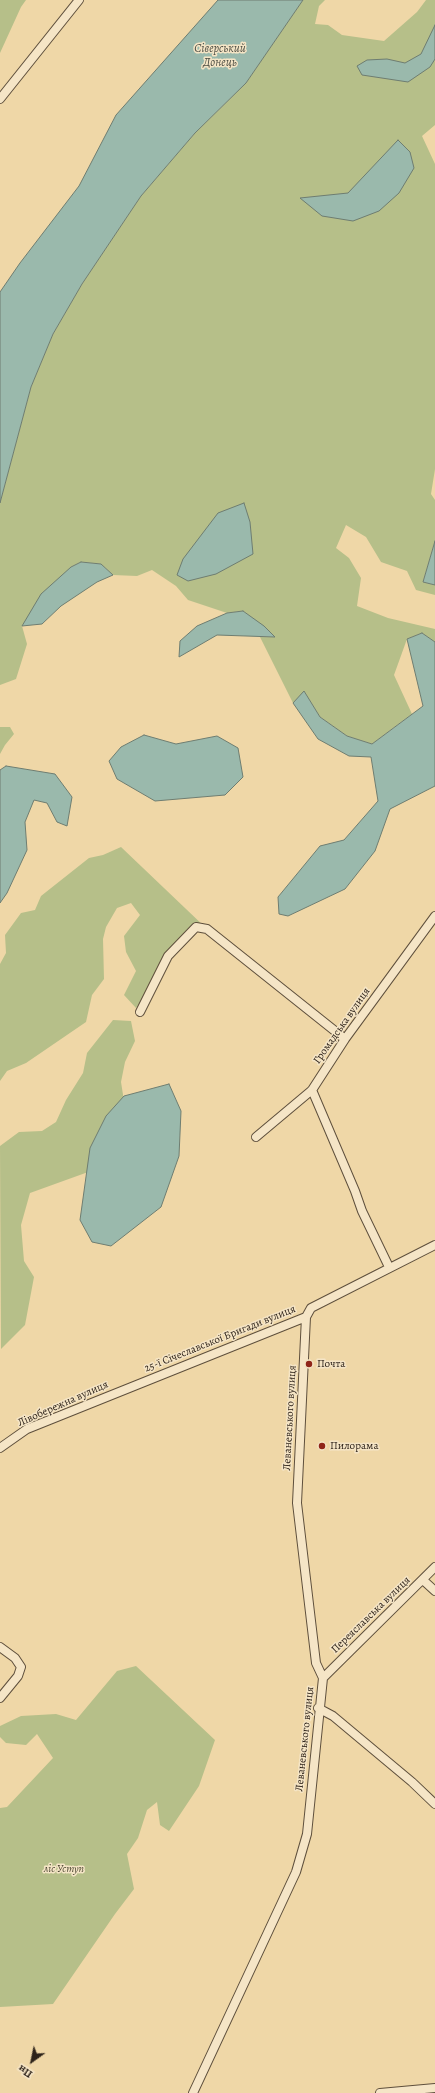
<!DOCTYPE html>
<meta charset="utf-8">
<style>
body{margin:0}
#map{position:relative;width:435px;height:2093px;overflow:hidden;background:#efd7a7;font-family:Alegreya,serif}
canvas{display:block}
.north{position:absolute;left:12px;top:2041px;width:40px;height:40px;-webkit-text-stroke:3px #f5e5c6;paint-order:stroke;rotate:213deg;font-size:11px;font-weight:700;line-height:16px;text-align:center;color:#2d2219}
.north::after{content:'';display:block;margin:auto;width:14px;height:18px;background:#2d2219;clip-path:polygon(50% 0,100% 100%,50% 72%,0 100%)}
</style>
<div id="map">
<canvas width="435" height="2093"></canvas>
<div class="north">Пн</div>
</div>
<script>
const ctx = document.querySelector('canvas').getContext('2d');
ctx.lineJoin = 'round';
function fillPath(path, color) { ctx.fillStyle = color; ctx.fill(path, 'evenodd'); }
const poly = rows => new Path2D(rows.map(r => 'M' + r).join(''));
function stroke(path, color, width, dash) { ctx.strokeStyle = color; ctx.lineWidth = width; ctx.lineCap = dash ? 'butt' : 'round'; ctx.setLineDash(dash || []); ctx.stroke(path); }
function label(font, color, halo, rows, align = 'center') {
  ctx.font = font + ' Alegreya,serif'; ctx.lineWidth = 3; ctx.setLineDash([]); ctx.textBaseline = 'middle'; ctx.strokeStyle = halo; ctx.fillStyle = color; for (const [text, x, y, turn = 0] of rows) {
    ctx.save(); ctx.translate(x, y); ctx.rotate((+turn || 0) * Math.PI / 180); ctx.textAlign = isNaN(turn) ? turn : align; if (halo) ctx.strokeText(text, 0, 0); ctx.fillText(text, 0, 0); ctx.restore();
  }
}
fillPath(poly([
 [0,0,26,0,21,7,0,53],
 [303,0,325,0,319,6,315,24,328,25,342,35,384,41,417,12,426,0,435,0,435,125,422,136,435,164,435,469,431,494,435,500,435,541,423,582,435,585,435,595,416,590,407,571,381,562,366,537,346,525,336,548,349,558,361,578,357,606,388,618,435,629,435,642,422,633,407,639,394,675,412,714,372,744,347,736,320,717,304,692,293,703,260,637,274,637,243,611,227,613,188,600,176,586,152,570,137,576,113,575,101,564,81,562,71,567,22,626,27,644,16,679,0,685,0,503,31,387,53,334,82,284,141,196,195,133,246,83],
 [0,727,10,727,14,734,5,745,0,754],
 [121,847,207,929,196,927,168,956,156,981,136,1008,124,995,136,971,126,952,124,936,140,915,131,903,117,908,106,927,103,939,104,979,92,995,86,1022,26,1063,7,1071,0,1081,0,964,6,953,5,935,21,913,35,910,41,896,89,858,103,855],
 [113,1020,131,1021,135,1041,125,1062,121,1082,127,1120,102,1167,30,1193,21,1225,24,1261,34,1277,25,1325,1,1349,0,1146,19,1132,42,1131,56,1122,66,1100,83,1073,87,1053],
 [136,1666,215,1740,199,1786,169,1831,160,1825,157,1802,147,1810,138,1838,127,1854,134,1889,115,1914,53,2004,0,2007,0,1808,7,1807,53,1758,37,1734,26,1745,6,1743,0,1737,0,1726,21,1716,56,1714,76,1720,117,1671]
]), '#b6bf89');
const water = poly([
 [218,0,303,0,246,83,195,133,141,196,82,284,53,334,31,387,0,503,0,292,20,263,79,186,116,115,218,0],
 [435,25,435,59,430,67,408,82,362,75,357,66,367,60,387,59,405,63,421,54,435,25],
 [398,140,410,152,414,168,399,193,379,211,353,221,322,216,300,198,348,193,398,140],
 [244,503,250,522,253,554,216,574,188,581,177,575,183,559,218,513,244,503],
 [435,541,435,585,423,582,435,541],
 [81,562,101,564,113,575,97,582,61,606,42,624,22,626,41,594,71,567,81,562],
 [243,611,264,626,275,637,217,635,179,657,180,641,197,626,227,613,243,611],
 [422,633,435,642,435,786,390,809,375,851,345,889,288,916,279,914,278,897,320,846,344,840,378,801,371,757,349,756,318,739,293,703,304,691,320,717,347,736,372,744,423,706,407,639,422,633],
 [144,735,176,744,217,736,238,748,243,777,225,795,155,801,117,779,109,761,121,747,144,735],
 [6,766,55,774,72,797,67,826,57,822,47,803,34,800,25,822,27,850,7,893,0,903,0,770,6,766],
 [169,1084,181,1111,179,1156,161,1207,111,1246,92,1242,80,1220,90,1148,106,1116,124,1096,169,1084]
]);
fillPath(water, '#9ab9ac');
stroke(water, '#6e7d71', 1);
const street = poly([
 [0,99,79,0],
 [140,1012,168,956,196,927,207,929,345,1039],
 [312,1090,355,1191,362,1211,389,1267],
 [256,1137,312,1090,345,1039,435,916],
 [0,1448,27,1429,306,1317,311,1308,435,1245],
 [423,1580,435,1591],
 [0,1647,15,1658,21,1667,18,1676,0,1698],
 [323,1678,435,1567],
 [318,1708,333,1716,412,1782,435,1804],
 [193,2093,296,1872,307,1834,323,1678,316,1663,297,1503,306,1317],
 [380,2093,435,2088]
]);
stroke(street, '#5e4f3c', 10);
stroke(street, '#f5e5c6', 8);
for (const [x, y, r, color] of [
 [309,1364,4,"#8f2418"],
 [322,1446,4,"#8f2418"]
]) { const dot = new Path2D(); dot.arc(x, y, r, 0, 2 * Math.PI); ctx.fillStyle = color; ctx.fill(dot); stroke(dot, '#f5e5c6', 1.5); }
label('11px', '#2d2219', '#f5e5c6', [
 ["Громадська вулиця",342,1026,-55],
 ["25-ї Січеславської Бригади вулиця",220,1339,-22],
 ["Лівобережна вулиця",63,1404,-24],
 ["Леваневського вулиця",290,1418,-87],
 ["Переяславська вулиця",371,1615,-44],
 ["Леваневського вулиця",305,1739,-84]
]);
label('11px', '#2d2219', '#f5e5c6', [
 ["Почта",317,1364],
 ["Пилорама",330,1446]
], 'left');
label('italic 11px', '#4f4935', '#f5e5c6', [
 ["ліс Уступ",64,1869]
]);
label('italic 12px', '#4e4f45', '#f5e5c6', [
 ["Сіверський",220,49],
 ["Донець",220,63]
]);
</script>
